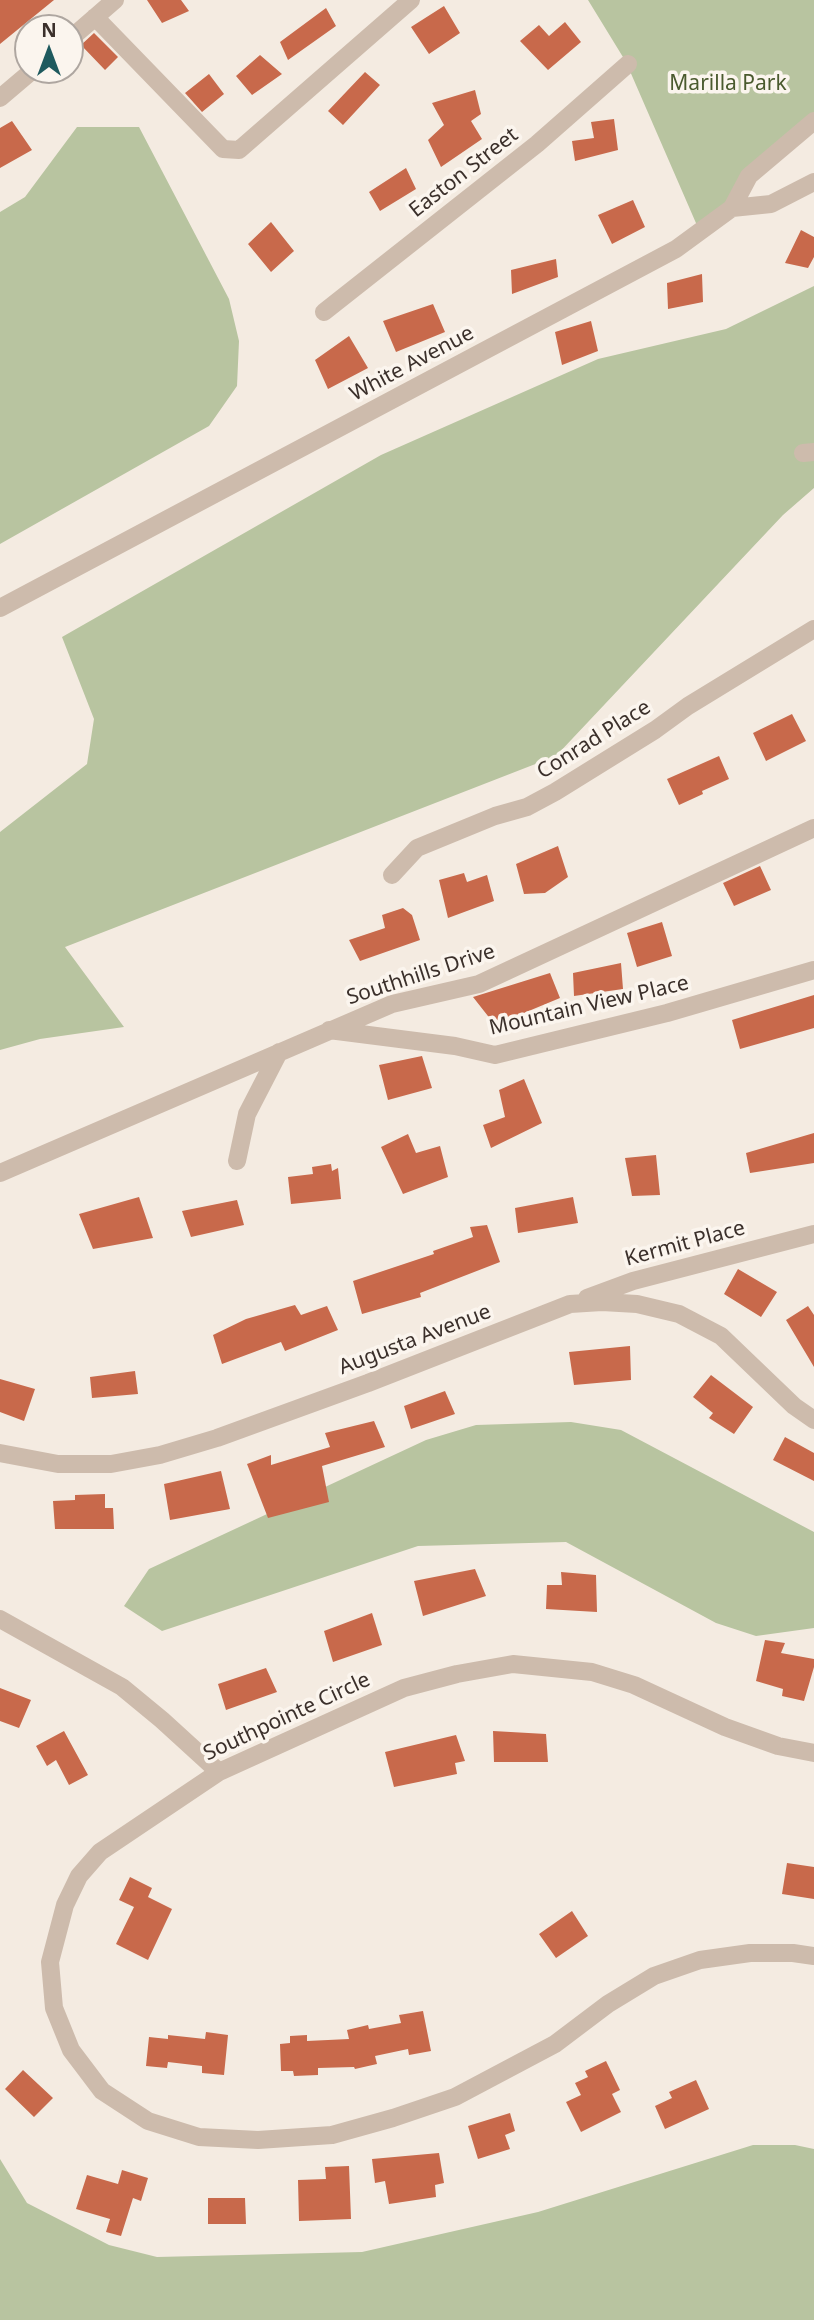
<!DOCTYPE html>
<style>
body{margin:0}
#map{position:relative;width:814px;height:2320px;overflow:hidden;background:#f4ebe1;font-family:"Noto Sans",sans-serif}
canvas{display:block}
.north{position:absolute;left:14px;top:14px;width:70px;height:70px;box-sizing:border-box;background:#fbf5ee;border:2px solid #aea6a0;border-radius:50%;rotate:0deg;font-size:19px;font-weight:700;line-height:28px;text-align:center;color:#3b302b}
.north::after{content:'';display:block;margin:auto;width:24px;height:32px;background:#1f5a5e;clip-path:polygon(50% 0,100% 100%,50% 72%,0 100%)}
</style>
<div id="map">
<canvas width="814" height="2320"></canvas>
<div class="north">N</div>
</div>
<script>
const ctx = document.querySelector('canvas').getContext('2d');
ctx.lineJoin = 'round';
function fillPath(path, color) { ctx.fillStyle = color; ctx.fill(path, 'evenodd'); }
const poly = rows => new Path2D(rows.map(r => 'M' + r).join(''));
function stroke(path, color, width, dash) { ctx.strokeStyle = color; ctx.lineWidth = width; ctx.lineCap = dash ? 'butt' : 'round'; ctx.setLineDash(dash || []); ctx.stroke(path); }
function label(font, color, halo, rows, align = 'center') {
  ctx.font = font + ' "Noto Sans",sans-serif'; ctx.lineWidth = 7; ctx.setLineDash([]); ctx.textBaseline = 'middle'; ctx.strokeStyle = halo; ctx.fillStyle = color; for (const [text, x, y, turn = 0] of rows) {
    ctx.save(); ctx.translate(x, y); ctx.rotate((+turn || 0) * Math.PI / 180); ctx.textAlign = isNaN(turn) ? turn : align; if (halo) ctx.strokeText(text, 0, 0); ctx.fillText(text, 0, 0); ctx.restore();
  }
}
fillPath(poly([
 [588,0,814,0,814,121,749,176,733,207,699,230,626,62],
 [77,127,139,127,229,299,239,341,237,386,209,426,0,544,0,212,25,197],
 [814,286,814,488,783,515,556,756,65,947,124,1027,40,1039,0,1050,0,832,87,764,94,719,62,637,381,455,598,359,726,329],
 [571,1422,621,1430,814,1532,814,1628,756,1636,716,1623,566,1542,418,1546,162,1631,124,1606,149,1569,426,1440,476,1425],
 [753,2145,795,2145,814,2149,814,2320,0,2320,0,2159,27,2203,109,2245,157,2257,362,2252,538,2212]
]), '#b8c4a0');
fillPath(poly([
 [0,0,54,0,0,44],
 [147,0,181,0,189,11,162,23],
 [444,6,460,33,429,54,411,27],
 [326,8,336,26,288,60,280,42],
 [565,22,581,42,548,70,520,41,539,25,549,36],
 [94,33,118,57,105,70,81,45],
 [260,55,282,74,252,95,236,76],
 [365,72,380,85,343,125,328,111],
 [209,74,224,94,202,112,185,93],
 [475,90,481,114,471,121,482,139,441,167,428,140,444,125,432,103],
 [614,119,618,150,575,161,572,141,594,138,591,122],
 [12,121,32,150,0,168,0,128],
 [406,168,416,189,380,211,369,192],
 [633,200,645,227,612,244,598,215],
 [271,222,294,251,271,272,248,244],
 [801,230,814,237,814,257,808,268,785,263],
 [556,259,558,277,512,294,511,270],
 [702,274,703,302,668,309,667,283],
 [433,304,445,332,396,352,383,321],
 [591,321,598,351,562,365,555,332],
 [349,336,368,368,328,389,315,360],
 [792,714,806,741,766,761,753,733],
 [719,756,729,779,702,791,703,794,679,805,667,779],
 [558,846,568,877,545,893,524,894,516,864],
 [760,866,771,890,734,906,723,883],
 [464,873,467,882,487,875,494,901,448,918,439,880],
 [403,908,412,915,420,940,360,961,349,940,385,928,382,915],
 [662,922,672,956,637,967,627,933],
 [621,963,623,989,574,996,573,973],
 [550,973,560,998,495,1025,473,997],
 [814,995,814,1028,740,1049,732,1020],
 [422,1056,432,1088,388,1100,379,1065],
 [524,1079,542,1123,491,1148,483,1125,505,1117,499,1090],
 [814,1133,814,1163,750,1173,746,1153],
 [408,1134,416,1153,440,1146,448,1177,403,1194,381,1147],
 [656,1155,660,1195,632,1196,625,1158],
 [331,1164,332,1171,338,1168,341,1199,291,1204,288,1177,313,1174,312,1167],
 [139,1197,153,1238,93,1249,79,1214],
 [573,1197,578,1223,518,1233,515,1208],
 [237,1200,244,1225,191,1237,182,1211],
 [487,1225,500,1262,420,1293,421,1297,362,1314,353,1281,434,1254,433,1251,473,1237,470,1227],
 [738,1269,777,1292,761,1317,724,1294],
 [295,1305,301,1315,327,1306,338,1330,285,1351,281,1342,222,1364,213,1335,246,1319],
 [808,1306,814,1315,814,1367,786,1320],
 [630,1346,631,1380,574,1385,569,1352],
 [135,1371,138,1394,92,1398,90,1377],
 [711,1375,753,1407,734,1434,709,1418,713,1413,693,1397],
 [0,1379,35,1389,24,1421,0,1412],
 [445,1391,455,1414,411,1429,404,1406],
 [374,1421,385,1447,322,1466,329,1502,268,1518,247,1464,271,1455,271,1465,330,1447,325,1433],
 [785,1437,814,1453,814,1481,773,1460],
 [221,1471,230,1509,170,1520,164,1484],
 [105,1494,105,1508,113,1508,114,1529,55,1529,53,1501,75,1500,75,1495],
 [475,1569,486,1596,423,1616,414,1581],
 [561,1572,596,1575,597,1612,546,1609,547,1585,562,1585],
 [372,1613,382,1645,333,1662,324,1631],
 [765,1640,785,1643,781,1653,814,1659,814,1667,804,1701,782,1696,783,1689,756,1681],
 [266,1668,277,1692,226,1710,218,1684],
 [0,1688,31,1700,19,1728,0,1721],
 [64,1731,88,1775,69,1785,56,1760,47,1766,36,1746],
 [493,1731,546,1734,548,1762,494,1762],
 [456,1735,465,1761,455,1763,457,1774,394,1787,385,1752],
 [787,1863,814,1867,814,1899,782,1894],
 [130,1877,152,1888,148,1897,172,1909,148,1960,116,1944,134,1907,119,1900],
 [572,1911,588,1936,556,1958,539,1934],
 [423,2011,431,2051,409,2055,408,2049,375,2056,377,2064,355,2069,354,2067,318,2068,318,2075,294,2076,293,2071,281,2071,280,2044,290,2043,290,2036,307,2035,307,2041,349,2039,347,2030,368,2025,369,2029,401,2023,399,2015],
 [206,2032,228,2035,224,2075,202,2073,202,2066,168,2062,167,2068,146,2066,149,2037,168,2039,168,2035,205,2039],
 [606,2061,620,2090,612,2094,621,2112,581,2132,566,2102,581,2095,575,2083,588,2077,585,2071],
 [23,2070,53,2098,34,2117,5,2089],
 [696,2080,709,2109,665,2129,655,2106,672,2098,669,2092],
 [510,2113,515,2131,505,2135,510,2149,478,2159,468,2126],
 [439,2153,444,2183,435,2185,436,2197,389,2204,385,2181,375,2183,372,2159],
 [349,2166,351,2219,299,2221,298,2180,326,2179,325,2167],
 [122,2170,148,2178,141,2201,133,2198,121,2236,106,2232,110,2219,76,2209,87,2175,118,2184],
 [208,2198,245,2198,246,2224,208,2224]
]), '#c8694b');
stroke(poly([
 [95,17,223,149,239,150,411,0],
 [70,39,115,0],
 [0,98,33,70],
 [732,208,771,204,814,182],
 [324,312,537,144,628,64],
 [803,453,814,452],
 [0,608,676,249,732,208,749,176,814,121],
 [392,875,417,848,495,816,527,807,555,792,655,730,688,706,814,629],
 [329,1030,455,1046,495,1055,667,1013,814,970],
 [237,1161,247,1114,279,1052],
 [0,1173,392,1004,479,984,814,828],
 [587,1298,633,1281,814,1234],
 [0,1453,58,1464,111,1464,160,1455,217,1438,368,1383,570,1304,602,1302,637,1304,679,1314,721,1336,794,1406,814,1420],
 [0,1619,122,1687,162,1720,219,1772],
 [814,1753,778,1746,725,1727,634,1685,592,1672,513,1664,457,1674,404,1688,219,1772,100,1852,79,1876,65,1905,50,1962,54,2008,71,2050,102,2091,148,2121,199,2137,258,2140,332,2135,393,2118,455,2097,555,2044,608,2004,654,1976,700,1960,750,1953,793,1953,814,1956]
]), '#cdbbac', 18);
label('21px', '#4a5a2e', '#fbf5ee', [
 ["Marilla Park",728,84]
]);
label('21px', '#3b302b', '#fbf5ee', [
 ["Easton Street",464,173,-38],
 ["White Avenue",412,364,-28],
 ["Conrad Place",594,740,-32],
 ["Southhills Drive",421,975,-18],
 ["Mountain View Place",589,1006,-13],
 ["Kermit Place",685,1244,-15],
 ["Augusta Avenue",415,1340,-21],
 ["Southpointe Circle",287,1717,-25]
]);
</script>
